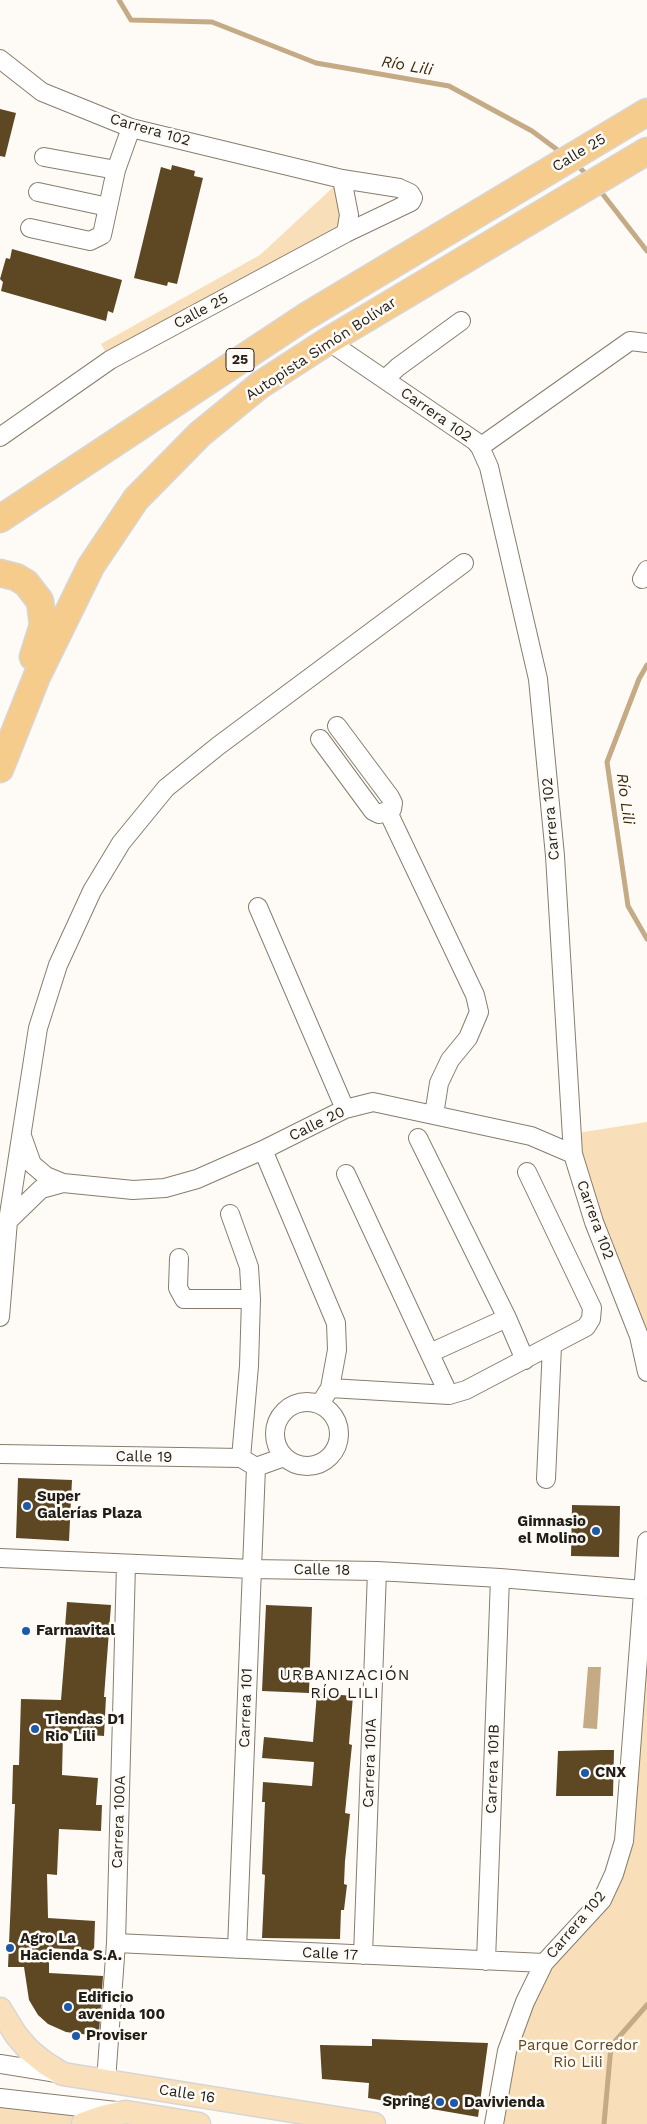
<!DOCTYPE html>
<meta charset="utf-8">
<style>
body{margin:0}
canvas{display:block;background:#fefbf7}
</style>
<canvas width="647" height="2124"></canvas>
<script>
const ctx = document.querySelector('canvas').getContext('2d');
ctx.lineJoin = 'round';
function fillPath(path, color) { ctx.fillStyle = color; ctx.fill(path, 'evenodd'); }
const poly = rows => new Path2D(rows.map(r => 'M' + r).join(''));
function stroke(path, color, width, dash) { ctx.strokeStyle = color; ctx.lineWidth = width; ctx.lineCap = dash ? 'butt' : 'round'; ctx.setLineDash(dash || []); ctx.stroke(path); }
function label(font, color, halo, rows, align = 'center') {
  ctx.font = font + ' "Work Sans",sans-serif'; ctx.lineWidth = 5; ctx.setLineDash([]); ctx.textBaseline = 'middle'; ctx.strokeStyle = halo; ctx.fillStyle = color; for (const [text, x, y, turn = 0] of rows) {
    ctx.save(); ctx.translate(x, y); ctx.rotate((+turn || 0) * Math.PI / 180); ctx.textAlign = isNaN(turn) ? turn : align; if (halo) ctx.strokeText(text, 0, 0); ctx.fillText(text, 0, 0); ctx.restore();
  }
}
fillPath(poly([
 [342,179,346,233,110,360,101,344,260,255],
 [647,1122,647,1372,571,1134],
 [647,1542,647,2124,494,2124,525,2002,614,1874],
 [0,2098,126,2112,83,2124,0,2124]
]), '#f9dfb9');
fillPath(poly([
 [588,1667,601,1667,597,1729,583,1728]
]), '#c5ab85');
stroke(poly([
 [119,0,131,20,212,22,316,63,449,86,532,131,563,154],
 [576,164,589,177],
 [598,188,647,251],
 [647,665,639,679,607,762,628,906,647,939],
 [604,2124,611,2046,647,2005]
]), '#c5ab85', 5);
fillPath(poly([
 [0,109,16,113,5,157,0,156],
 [172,165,195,171,194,176,203,178,177,284,168,282,167,286,134,278,161,167,171,170],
 [12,249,122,280,113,313,108,311,106,321,1,291,3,282,0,279,6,258,10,259],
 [18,1478,72,1480,69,1541,16,1538],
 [572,1505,620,1506,619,1557,571,1556],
 [67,1602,111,1605,104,1697,106,1697,104,1736,63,1733,62,1775,98,1778,96,1805,102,1805,101,1831,59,1829,57,1875,47,1874,48,1918,95,1921,94,1951,49,1948,49,1973,103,1976,99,2033,90,2035,66,2032,48,2024,38,2015,29,2000,24,1967,8,1967,15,1804,12,1804,13,1765,19,1765,21,1699,61,1700,67,1627,65,1627],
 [266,1605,312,1607,309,1693,262,1691],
 [317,1693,353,1696,349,1744,352,1745,345,1813,350,1814,345,1861,344,1884,347,1885,344,1910,341,1910,340,1939,262,1938,265,1875,262,1874,265,1802,262,1802,263,1782,312,1786,314,1762,262,1758,264,1737,313,1742],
 [604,1750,614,1750,613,1796,556,1796,558,1751],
 [372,2039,488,2043,478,2117,368,2098,369,2083,322,2079,320,2045,372,2046]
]), '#5e4824');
const minor = poly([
 [0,59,42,92,131,128,342,179,399,188,410,193,413,198,411,202,346,233,110,360,0,437],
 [44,157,116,170],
 [342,179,349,215,346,233],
 [38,192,108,207],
 [30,228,90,241,102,235,116,170,131,128],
 [328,341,475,441,480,447,489,467,538,679,555,856,573,1154,594,1222,639,1336,647,1372],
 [385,379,398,367,461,321],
 [480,447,630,341,647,343],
 [642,579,647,570],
 [320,739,373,811,379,814,392,809,393,803,390,797,337,726],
 [388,812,475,995,479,1012,468,1038,450,1060,439,1083,434,1115],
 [258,907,345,1109],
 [22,1136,32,1164,46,1176,63,1183,133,1190,165,1188,197,1179,263,1150,345,1109,373,1102,531,1136,573,1154],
 [418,1138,507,1318,525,1360],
 [263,1150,336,1323,337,1350,330,1388,320,1404],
 [346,1174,449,1395],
 [230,1214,249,1267,251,1299,249,1366,241,1458],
 [8,1221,41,1189,63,1183],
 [179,1258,178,1288,184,1299,251,1299],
 [0,1317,8,1221,38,1028,58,965,92,891,121,843,166,788,218,746,464,563],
 [430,1353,507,1318],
 [330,1388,449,1395,466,1390,586,1327,591,1319,592,1308,527,1172],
 '275 1434a32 32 0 1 1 64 0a32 32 0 1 1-64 0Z',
 [0,1454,241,1458,256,1467,284,1457],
 [546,1479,552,1346],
 [0,1558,252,1569,377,1571,500,1578,643,1590],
 [116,1943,544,1963],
 [237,1949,256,1467],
 [363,1955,377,1571],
 [486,1961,500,1578],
 [0,2064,57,2073],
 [106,2081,116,1943,126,1564],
 [0,2098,116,2111],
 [494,2124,507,2051,525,2002,544,1963,602,1900,614,1874,624,1841,647,1541]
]);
const major = poly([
 [0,2009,16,2035,29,2050,45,2063,63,2074,374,2124],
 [83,2124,106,2116,126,2112,199,2124]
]);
const highway = poly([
 [0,519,305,317,647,112],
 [0,573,16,577,26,583,40,601,43,625,33,657],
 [0,769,37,676,91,566,136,499,200,434,260,385,328,341,647,151]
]);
stroke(minor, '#887d6c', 20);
stroke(major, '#d7d6d5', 25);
stroke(highway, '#d7d6d5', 29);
stroke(minor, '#fff', 18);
stroke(major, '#fae0ba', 22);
stroke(highway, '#f6cc8c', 26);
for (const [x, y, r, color] of [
 [27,1506,5,"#1d58a9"],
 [596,1531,5,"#1d58a9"],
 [26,1631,5,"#1d58a9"],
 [35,1729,5,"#1d58a9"],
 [585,1773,5,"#1d58a9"],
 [10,1948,5,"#1d58a9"],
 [68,2007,5,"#1d58a9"],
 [76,2036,5,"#1d58a9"],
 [440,2102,5,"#1d58a9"],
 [454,2103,5,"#1d58a9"]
]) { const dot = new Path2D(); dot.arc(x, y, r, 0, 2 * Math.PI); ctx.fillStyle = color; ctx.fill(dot); stroke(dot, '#fefbf7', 2); }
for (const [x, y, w] of [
 [240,360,28]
]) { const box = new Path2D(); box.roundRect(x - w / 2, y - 11.5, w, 23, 4); ctx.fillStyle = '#fefbf7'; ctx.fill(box); stroke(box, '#221e17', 1); }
label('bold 14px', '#221e17', null, [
 ["25",240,360]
]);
label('15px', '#221e17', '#fefbf7', [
 ["Carrera 102",150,130,16],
 ["Calle 25",579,153,-31],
 ["Calle 25",201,311,-28],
 ["Autopista Simón Bolívar",321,349,-33],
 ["Carrera 102",436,415,35],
 ["Carrera 102",551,819,-95],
 ["Calle 20",317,1124,-26],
 ["Carrera 102",595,1220,70],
 ["Calle 19",144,1457,1],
 ["Calle 18",322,1570,1],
 ["Carrera 101",246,1708,-88],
 ["Carrera 101A",370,1763,-88],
 ["Carrera 101B",493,1769,-88],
 ["Carrera 100A",119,1822,-88],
 ["Carrera 102",576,1925,-50],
 ["Calle 17",330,1954,3],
 ["Calle 16",187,2094,9]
]);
label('bold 15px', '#221e17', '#fefbf7', [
 ["Super",37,1497],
 ["Galerías Plaza",37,1514],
 ["Gimnasio",586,1522,"right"],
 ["el Molino",586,1539,"right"],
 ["Farmavital",36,1631],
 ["Tiendas D1",45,1720],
 ["Rio Lili",45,1737],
 ["CNX",595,1773],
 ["Agro La",20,1939],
 ["Hacienda S.A.",20,1956],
 ["Edificio",78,1998],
 ["avenida 100",78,2015],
 ["Proviser",86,2036],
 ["Spring",430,2102,"right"],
 ["Davivienda",464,2103]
], 'left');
label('15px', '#604618', '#fefbf7', [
 ["Parque Corredor",578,2046],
 ["Rio Lili",578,2063]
]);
label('italic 16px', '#3b2808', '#fefbf7', [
 ["Río Lili",407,66,10],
 ["Río Lili",625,799,82]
]);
ctx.letterSpacing = '1px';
label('16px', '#221e17', '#fefbf7', [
 ["URBANIZACIÓN",345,1675],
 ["RÍO LILI",345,1693]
]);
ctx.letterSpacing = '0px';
</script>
